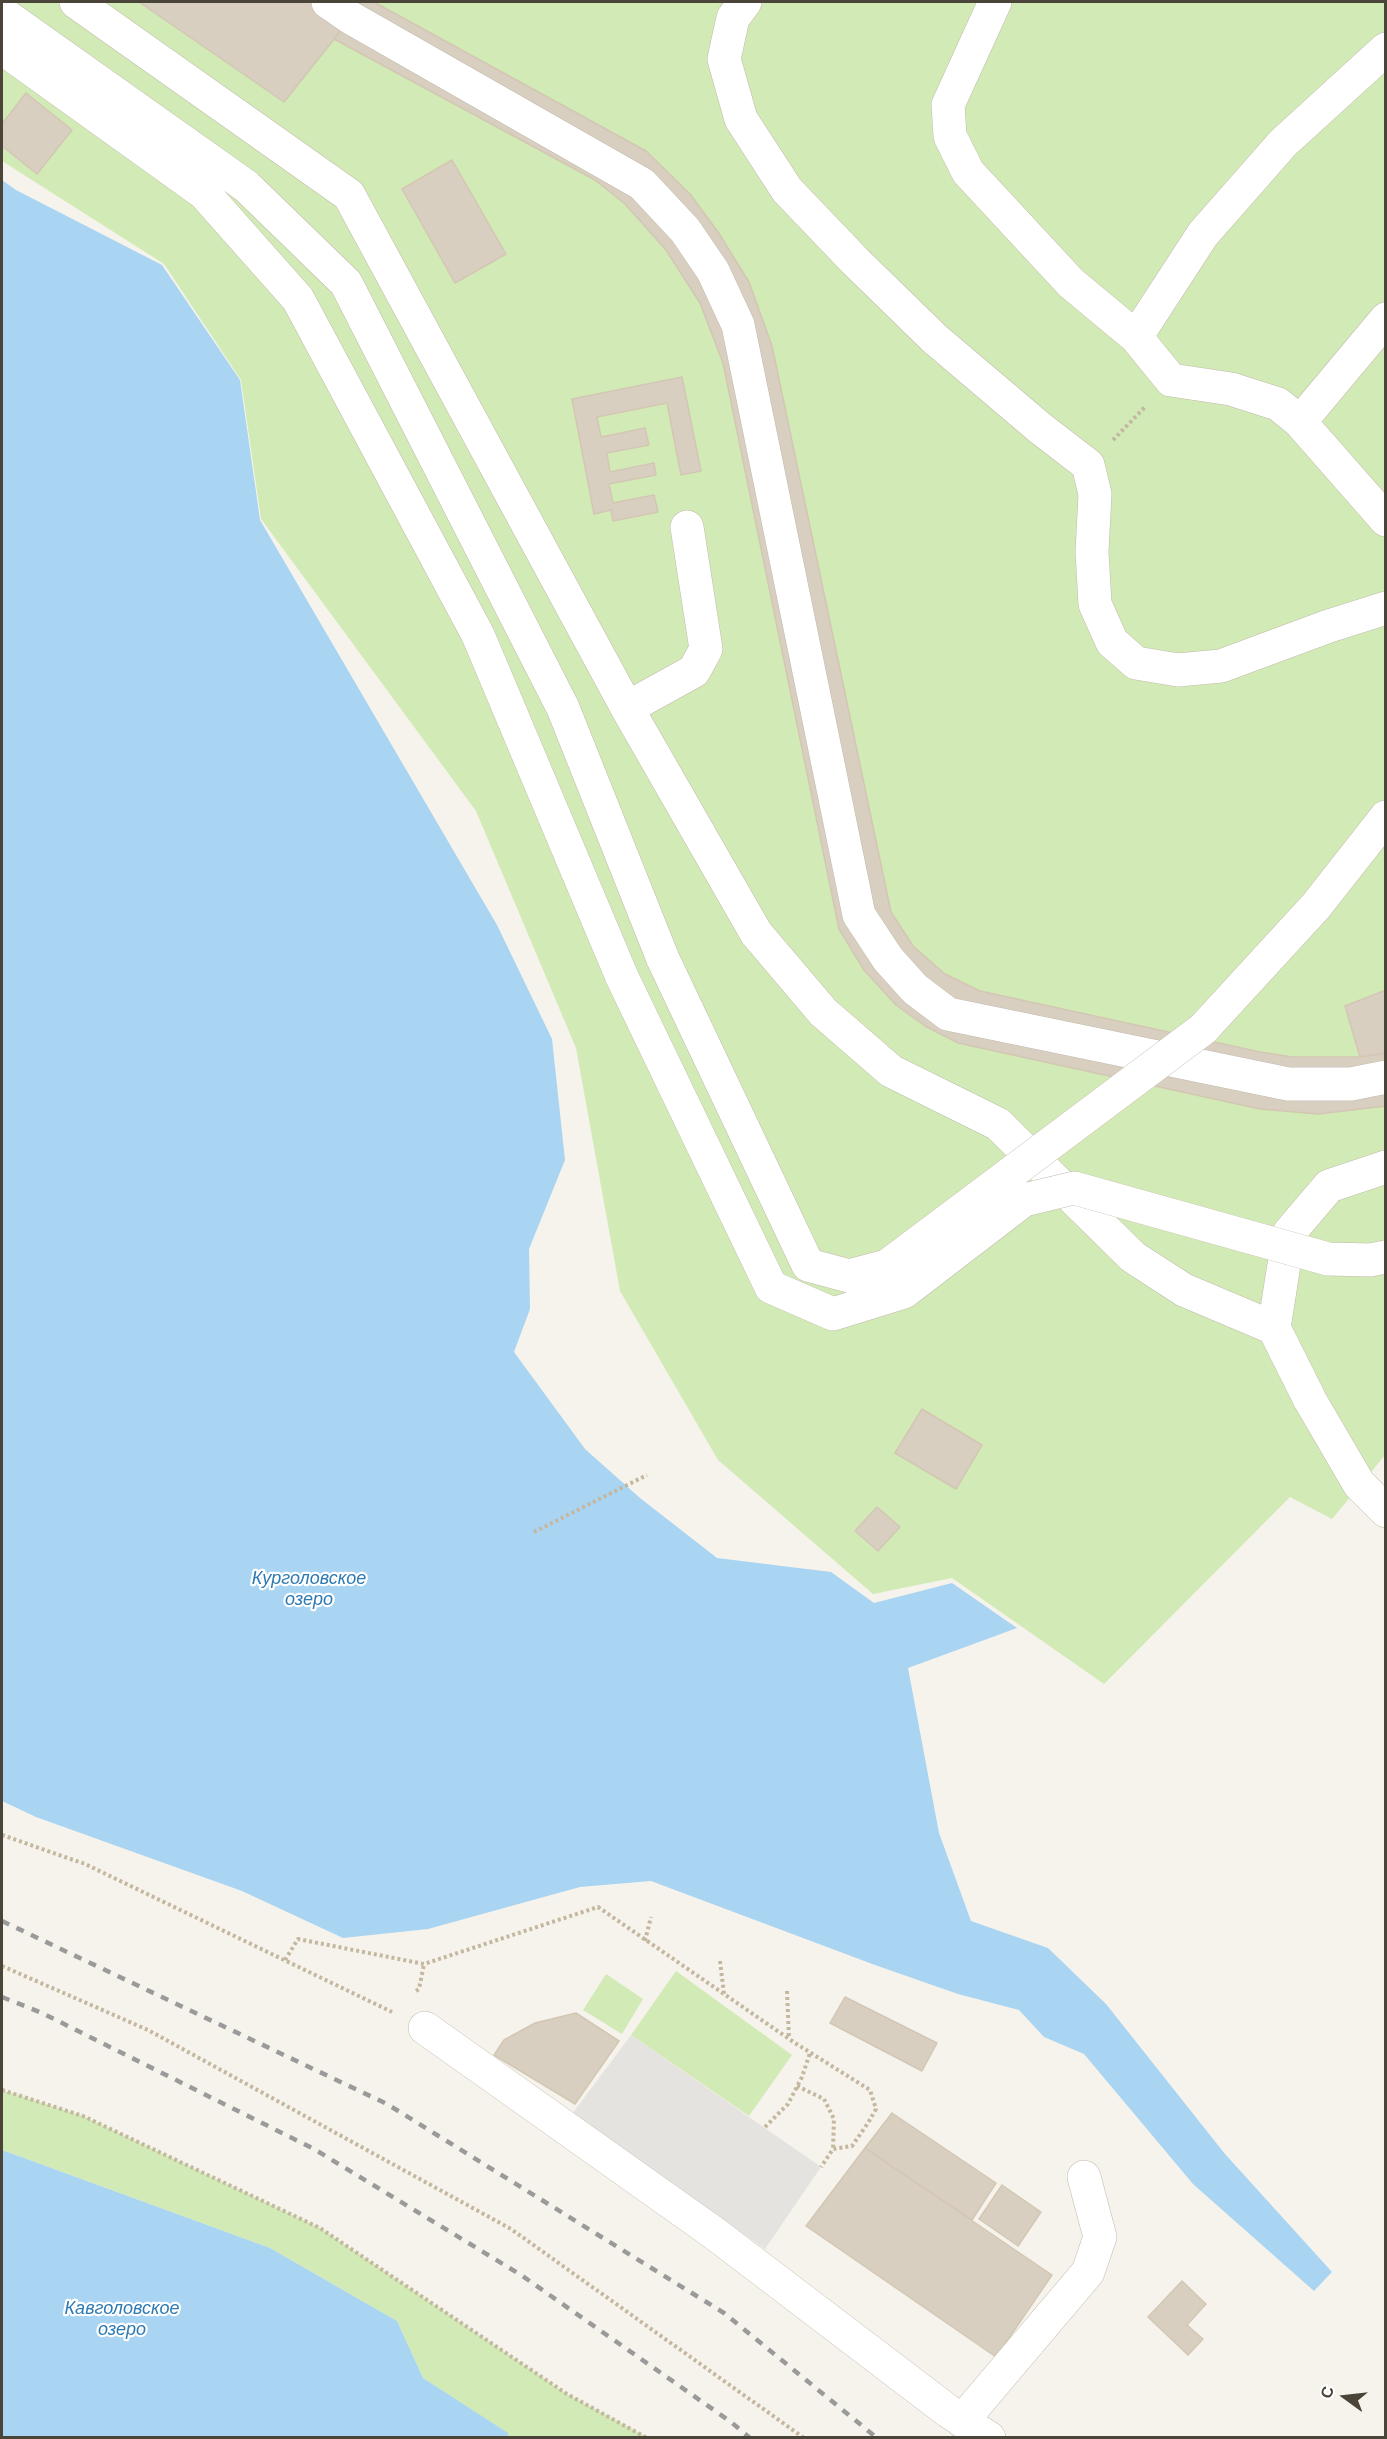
<!DOCTYPE html>
<meta charset="utf-8">
<style>
body{margin:0}
#map{position:relative;width:1387px;height:2439px;overflow:hidden;background:#f6f3ec;font-family:"DM Sans",sans-serif}
canvas{display:block}
.frame{position:absolute;inset:0;border:3px solid #4b4439;pointer-events:none}
.north{position:absolute;left:1315px;top:2367px;width:60px;height:60px;-webkit-text-stroke:4px #fff;paint-order:stroke;rotate:285deg;font-size:16px;font-weight:700;line-height:24px;text-align:center;color:#4b4439}
.north::after{content:'';display:block;margin:auto;width:21px;height:27px;background:#4b4439;clip-path:polygon(50% 0,100% 100%,50% 72%,0 100%)}
</style>
<div id="map">
<canvas width="1387" height="2439"></canvas>
<div class="frame"></div>
<div class="north">С</div>
</div>
<script>
const ctx = document.querySelector('canvas').getContext('2d');
ctx.lineJoin = 'round';
function fillPath(path, color) { ctx.fillStyle = color; ctx.fill(path, 'evenodd'); }
const poly = rows => new Path2D(rows.map(r => 'M' + r).join(''));
function stroke(path, color, width, dash) { ctx.strokeStyle = color; ctx.lineWidth = width; ctx.lineCap = dash ? 'butt' : 'round'; ctx.setLineDash(dash || []); ctx.stroke(path); }
function label(font, color, halo, rows, align = 'center') {
  ctx.font = font + ' "DM Sans",sans-serif'; ctx.lineWidth = 4.5; ctx.setLineDash([]); ctx.textBaseline = 'middle'; ctx.strokeStyle = halo; ctx.fillStyle = color; for (const [text, x, y, turn = 0] of rows) {
    ctx.save(); ctx.translate(x, y); ctx.rotate((+turn || 0) * Math.PI / 180); ctx.textAlign = isNaN(turn) ? turn : align; if (halo) ctx.strokeText(text, 0, 0); ctx.fillText(text, 0, 0); ctx.restore();
  }
}
fillPath(poly([
 [2,2,1385,2,1386,1454,1332,1519,1290,1497,1104,1684,952,1578,873,1594,718,1460,620,1291,576,1048,476,811,261,519,241,380,164,264,2,161],
 [676,1971,792,2055,749,2116,631,2035],
 [606,1974,643,1999,622,2034,583,2010],
 [2,2090,83,2116,320,2228,567,2394,647,2437,508,2437,507,2433,423,2378,397,2321,270,2248,2,2150]
]), '#d2eab5');
fillPath(poly([
 [631,2035,821,2167,765,2249,572,2114]
]), '#e5e3e0');
fillPath(poly([
 [2,180,16,190,162,265,240,380,260,520,497,925,552,1039,565,1160,529,1249,530,1309,514,1352,585,1449,640,1498,717,1558,831,1572,874,1603,952,1583,1017,1628,908,1668,939,1833,971,1921,1048,1948,1106,2004,1225,2154,1332,2272,1314,2291,1193,2184,1084,2054,1044,2037,1019,2010,958,1994,875,1965,651,1881,580,1887,428,1929,343,1938,242,1891,36,1817,2,1801],
 [2,2150,270,2248,397,2321,423,2378,508,2433,508,2437,2,2437]
]), '#a9d4f2');
const building = poly([
 [139,2,361,2,351,18,284,102,139,2],
 [361,2,374,2,646,151,690,194,718,232,749,282,772,346,891,912,913,946,945,974,980,991,1260,1052,1292,1057,1360,1057,1386,1053,1386,1106,1318,1114,1260,1109,958,1043,925,1026,896,1005,864,970,839,929,723,363,700,303,666,250,625,204,595,180,334,39,361,2],
 [26,93,72,130,37,174,2,146,2,124,26,93],
 [452,160,506,254,455,283,402,189,452,160],
 [682,377,701,471,681,475,667,403,597,417,601,437,645,428,649,445,607,453,610,472,654,463,656,475,609,484,613,503,654,495,658,512,613,521,611,510,594,514,572,399,682,377],
 [1386,990,1386,1053,1360,1057,1345,1006,1386,990],
 [922,1409,982,1445,956,1489,895,1453,922,1409],
 [877,1507,900,1527,878,1551,855,1531,877,1507],
 [845,1997,937,2043,922,2071,830,2023,845,1997],
 [576,2013,619,2041,575,2104,494,2055,504,2040,535,2023,576,2013],
 [892,2113,996,2183,972,2220,865,2148,892,2113],
 [865,2148,1052,2275,996,2357,806,2226,865,2148],
 [1002,2185,1041,2212,1018,2246,979,2219,1002,2185],
 [1182,2281,1206,2304,1187,2325,1203,2339,1188,2355,1148,2317,1182,2281]
]);
fillPath(building, '#d8cfc1');
stroke(building, '#d3c7b4', 1.5);
const minor = poly([
 [76,2,349,195,627,708,756,933,823,1012,891,1071,998,1124,1133,1257,1184,1290,1274,1328,1310,1400,1359,1484,1386,1511],
 [328,2,351,18,642,184,685,230,713,271,738,325,859,915,888,959,915,989,948,1014,1288,1084,1351,1084,1386,1077],
 [745,2,733,18,724,59,741,119,787,190,855,261,935,339,1040,428,1088,465,1095,494,1092,552,1095,604,1112,642,1136,663,1178,670,1221,666,1329,626,1386,608],
 [995,2,948,105,950,136,968,172,1071,283,1136,337,1171,380,1231,389,1278,404,1300,422,1386,520],
 [2,13,246,186,346,283,563,708,663,959],
 [2,48,204,193,298,299,478,635,622,977],
 [1136,337,1203,234,1283,143,1386,49],
 [1300,422,1386,319],
 [627,708,694,671,706,649,687,527],
 [1203,1029,1316,906,1386,817],
 [1274,1328,1289,1233,1329,1186,1386,1167],
 [425,2028,714,2233,948,2411,989,2438],
 [962,2421,1088,2272,1100,2237,1084,2177]
]);
stroke(minor, '#c2bbae', 34);
stroke(poly([
 [1113,440,1145,407],
 [534,1532,647,1475],
 [2,1835,85,1864,392,2012],
 [645,1941,651,1917],
 [285,1960,298,1939,424,1964,598,1907,795,2043,870,2090,876,2109,868,2123,852,2146,833,2149,821,2167],
 [720,1961,724,1994],
 [2,1966,148,2030,511,2229,804,2438],
 [416,1991,419,1989,424,1964],
 [787,1991,789,2039],
 [797,2086,824,2099,834,2119,833,2149],
 [2,2090,83,2116,320,2228,567,2394,647,2438],
 [765,2127,788,2104,802,2077,810,2053]
]), '#c4b79f', 4, [3, 3]);
stroke(minor, '#fff', 33);
stroke(poly([
 [2,1921,387,2104,724,2313,877,2438],
 [2,1997,42,2013,314,2149,521,2275,731,2422,750,2438]
]), '#9a9a9a', 4.5, [8, 8]);
const minorBridge = poly([
 [663,959,808,1265,849,1276,887,1266,1203,1029],
 [622,977,771,1287,833,1314,904,1292,1024,1200,1074,1188,1328,1259,1370,1260,1386,1257]
]);
stroke(minorBridge, '#c2bbae', 34, []);
stroke(minorBridge, '#fff', 33);
label('italic 18px', '#2e7ab2', '#fff', [
 ["Курголовское",309,1579],
 ["озеро",309,1600],
 ["Кавголовское",122,2309],
 ["озеро",122,2330]
]);
</script>
